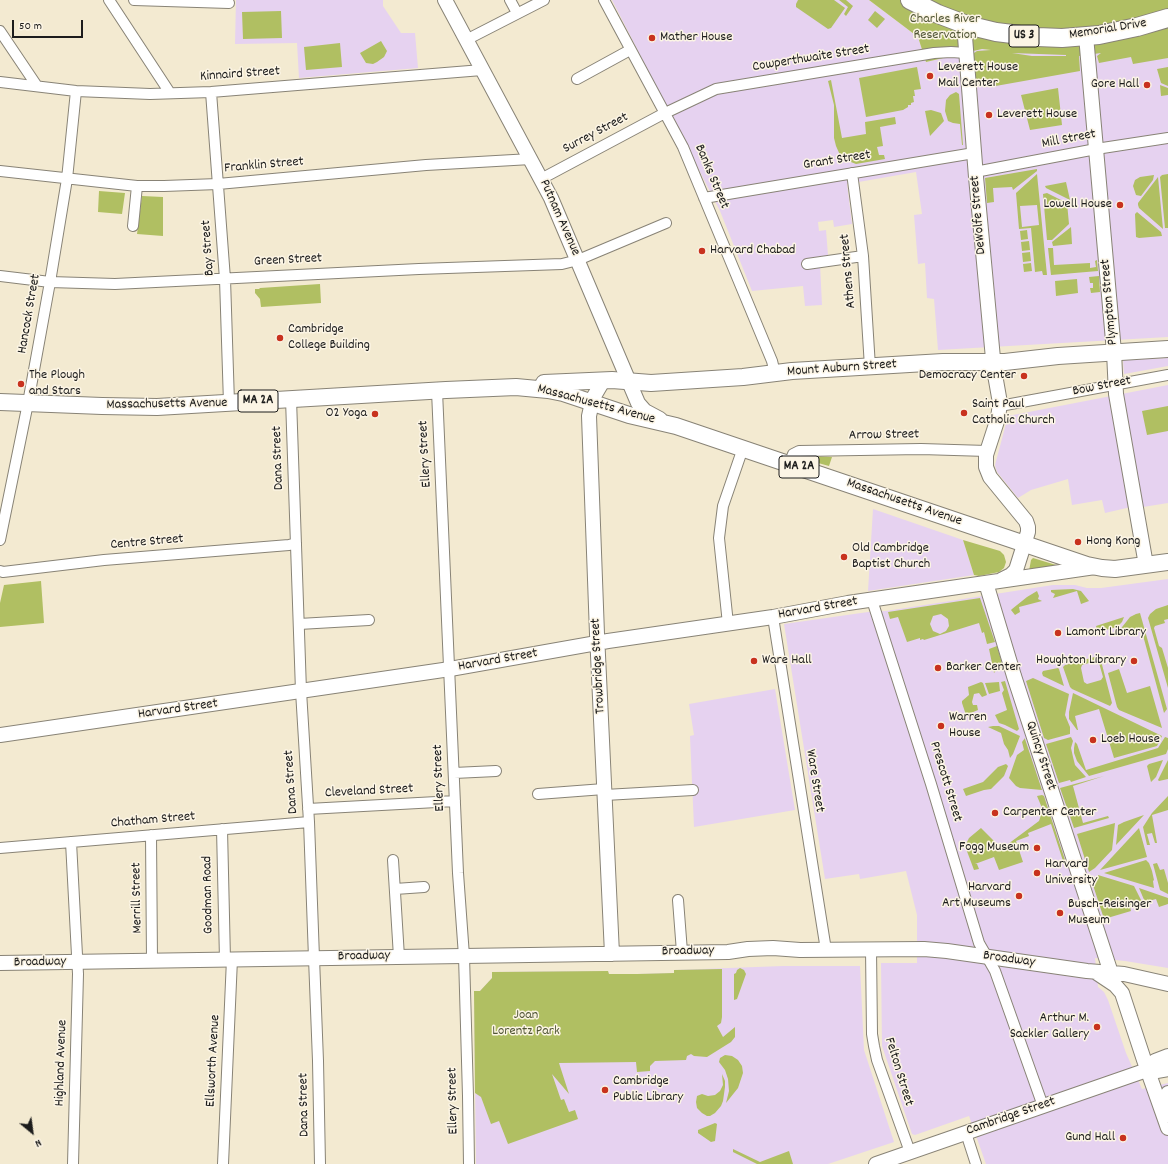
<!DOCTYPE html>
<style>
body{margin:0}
#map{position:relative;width:1168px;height:1164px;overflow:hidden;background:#f3ead1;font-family:Dekko,sans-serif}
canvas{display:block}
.north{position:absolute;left:12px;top:1112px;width:40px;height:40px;-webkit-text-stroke:3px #fcf5e5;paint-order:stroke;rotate:151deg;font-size:11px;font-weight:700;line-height:16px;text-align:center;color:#1c1c1c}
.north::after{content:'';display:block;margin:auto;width:14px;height:18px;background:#1c1c1c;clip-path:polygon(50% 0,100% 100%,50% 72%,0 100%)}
.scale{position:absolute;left:12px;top:20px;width:71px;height:18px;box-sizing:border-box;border:2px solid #1c1c1c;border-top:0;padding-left:5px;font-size:12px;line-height:14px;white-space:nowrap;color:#1c1c1c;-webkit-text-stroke:3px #fcf5e5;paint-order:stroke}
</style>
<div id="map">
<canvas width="1168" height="1164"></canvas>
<div class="north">N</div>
<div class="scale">50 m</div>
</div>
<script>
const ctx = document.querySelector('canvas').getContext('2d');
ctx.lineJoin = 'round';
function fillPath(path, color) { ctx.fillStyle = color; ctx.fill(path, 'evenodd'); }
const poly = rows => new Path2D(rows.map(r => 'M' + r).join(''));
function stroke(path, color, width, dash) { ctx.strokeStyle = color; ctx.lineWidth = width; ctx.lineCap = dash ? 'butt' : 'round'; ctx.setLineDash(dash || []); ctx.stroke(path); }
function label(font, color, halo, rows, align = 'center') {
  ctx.font = font + ' Dekko,sans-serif'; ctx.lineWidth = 3; ctx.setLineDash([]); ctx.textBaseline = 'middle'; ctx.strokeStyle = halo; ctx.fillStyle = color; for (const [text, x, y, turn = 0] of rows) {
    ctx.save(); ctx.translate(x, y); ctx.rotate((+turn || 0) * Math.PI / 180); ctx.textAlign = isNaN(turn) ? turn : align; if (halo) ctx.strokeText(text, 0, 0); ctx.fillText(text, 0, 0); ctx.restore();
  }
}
fillPath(poly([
 [236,0,383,0,383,6,401,33,415,33,418,68,299,78,297,43,235,44],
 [612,0,869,0,918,37,926,62,982,49,1008,53,1168,39,1168,337,938,350,934,299,927,298,925,263,918,264,914,215,922,214,916,172,847,184,852,224,834,227,833,220,818,222,819,231,826,230,828,255,820,264,822,305,805,306,803,286,752,291,720,211],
 [1168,358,1168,366,1124,374,1123,360],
 [1168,385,1168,503,1143,507,1131,507,1105,513,1102,500,1072,505,1068,479,1031,490,1018,498,997,472,995,465,1008,416],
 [873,509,963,540,974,575,868,591],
 [1168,579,1168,968,1125,961,1095,958,1098,987,1104,992,1108,1000,1126,1053,1142,1089,1168,1083,1168,1164,986,1164,969,1116,915,1135,912,1134,882,1046,881,963,917,963,917,915,906,871,860,879,859,874,825,879,784,624,868,612,886,611,1053,585,1075,585,1087,588,1101,588],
 [775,689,795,810,694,827,690,736,694,735,689,704],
 [783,966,860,966,864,1050,894,1142,828,1164,476,1164,474,991,480,991,492,978,492,972,608,971,609,974,637,974,674,973,674,970]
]), '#e6d2f0');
fillPath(poly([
 [798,0,834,0,845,8,831,28,828,29,796,7,796,4],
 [839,0,846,0,853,6,846,16,844,14,848,7],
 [869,0,1168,0,1168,58,1133,64,1131,57,1099,63,1097,56,1101,53,1079,56,1080,71,990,87,976,83,974,59,974,53,977,51,991,50,982,49,926,62,918,37],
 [1012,53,1066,55,1066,56,1032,56],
 [281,11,282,38,243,39,242,12],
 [875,11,885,19,877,28,868,20],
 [381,41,387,51,384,57,377,62,373,64,366,63,360,53],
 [340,43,342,67,306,70,304,47],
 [917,67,921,89,914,90,915,96,913,96,914,102,911,103,911,105,908,105,908,107,903,110,866,117,859,78],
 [1168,67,1168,86,1161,83,1157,69],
 [831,80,842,138,866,134,865,122,895,117,896,124,880,127,883,146,877,147,879,155,884,155,885,159,856,164,846,160,840,155,836,146,834,138,834,105,828,81],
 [1160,85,1168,88,1168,95,1161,96],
 [1058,88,1062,125,1030,130,1021,95],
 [954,93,956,92,959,94,963,145,962,145,960,124,953,123,948,121,945,111,946,100,950,95],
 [931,110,941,113,944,121,930,136,925,111],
 [1037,169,1037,171,1013,190,1012,187,993,188,994,202,987,203,985,178],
 [1037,174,1047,275,1043,275,1042,271,1035,272,1031,228,1019,229,1016,193],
 [1037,205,1039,225,1022,227,1020,206],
 [1168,174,1168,228,1165,228,1160,177,1162,175],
 [1154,175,1153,180,1141,196,1136,195,1133,186,1135,180,1140,177],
 [1158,177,1163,229,1139,208,1138,205,1138,203],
 [1066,182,1070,200,1046,188,1045,186],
 [99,191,125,193,122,214,98,212],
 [1047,193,1067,203,1069,224,1052,240,1047,240,1043,194],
 [142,196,163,197,163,236,137,234],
 [1137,212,1161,232,1162,236,1139,238,1136,237,1135,214],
 [1071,227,1072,244,1053,246,1052,242],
 [1027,230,1028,239,1021,240,1020,231],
 [1029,241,1030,250,1022,251,1021,242],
 [1048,248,1053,248,1054,265,1090,263,1090,268,1096,267,1095,261,1097,260,1098,271,1051,275],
 [1030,252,1031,261,1023,262,1022,253],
 [1031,263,1032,271,1024,272,1023,264],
 [1099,276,1100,292,1091,293,1090,288,1093,288,1093,283,1090,283,1089,277],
 [1077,279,1078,293,1056,296,1055,281],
 [320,284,321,303,261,307,260,299,255,293,255,289,259,289,260,288],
 [1168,406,1168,431,1147,435,1142,411],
 [812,456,832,457,829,466,811,461,810,459],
 [963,540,1000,551,1004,555,1006,562,1004,568,999,572,979,576,974,575],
 [1033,558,1056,565,1057,567,1029,571,1031,560],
 [41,581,44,623,0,627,0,603,4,585],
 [1073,589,1081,591,1089,601,1081,604,1077,591,1053,598,1055,594,1051,592,1051,590],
 [1037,591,1039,596,1038,599,1042,601,1019,607,1020,612,1015,615,1011,610,1012,609,1027,597],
 [980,598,995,642,987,644,984,632,982,633,979,623,924,640,923,639,920,640,920,638,907,642,898,617,890,619,888,612],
 [941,614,948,619,949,626,946,631,940,634,933,631,930,624,933,616],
 [1168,605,1168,619,1164,620,1165,623,1155,626,1154,628,1159,646,1162,648,1168,668,1168,688,1148,618,1150,614,1156,609],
 [1140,613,1167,709,1164,713,1141,628,1115,636,1130,617,1136,614],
 [1124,617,1122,622,1117,627,1098,632,1096,626],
 [997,646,1004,670,1001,670,998,668,994,673,989,649],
 [1098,656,1100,657,1112,703,1110,706,1072,689,1070,687,1063,667,1065,665],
 [1096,661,1099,663,1103,677,1101,680,1087,684,1084,682,1081,668,1082,665],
 [1058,668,1059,669,1064,686,1043,676,1042,673,1043,671],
 [1119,669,1127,693,1150,686,1162,728,1119,710,1117,707,1108,673],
 [1033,678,1069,694,1065,715,1070,727,1070,734,1048,740,1044,738,1026,681],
 [1005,681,1019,729,1017,731,1005,725,999,723,995,715,1007,710,1002,693,1004,690,1001,682],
 [981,682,983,683,987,695,982,697,979,693,974,694,972,702,973,705,977,705,978,710,966,715,962,703,962,701,969,695,968,687],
 [999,682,1000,691,989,694,985,683],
 [1073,693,1162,736,1157,746,1114,758,1099,709,1075,716,1078,730,1077,730,1069,719,1069,712],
 [993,726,999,726,1020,736,1013,754,1010,758,1008,750,1004,744,1001,733,988,727],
 [1071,737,1073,741,1071,748,1073,757,1075,765,1086,777,1071,782,1070,780,1059,783,1046,744],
 [1165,737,1168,738,1168,749,1166,754,1089,776,1077,761,1074,753,1074,748,1075,742,1077,744,1086,770,1158,748],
 [1025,738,1025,739,1042,790,1020,788,1016,786,1009,778,1017,755,1024,750,1022,742],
 [1163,760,1156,777,1151,782,1147,766,1149,764],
 [1168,760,1168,779,1159,781,1158,780],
 [1006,764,1008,766,1004,776,991,789,984,790,966,796,963,789,983,782,998,767],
 [1104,776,1073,786,1083,823,1108,816,1109,818,1074,828,1060,788],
 [1042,795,1044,796,1067,866,1065,867,1051,824,1028,833,1029,836,1016,841,1023,862,999,870,994,857,975,864,977,864,979,869,974,870,965,846,969,838,981,828,999,846,1002,845,1004,847,1039,821,1042,812,1042,808,1037,796],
 [1168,796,1168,810,1152,815,1157,843,1155,843,1152,833,1147,834,1150,845,1147,845,1143,827,1152,813],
 [1144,815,1116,845,1118,825,1124,822],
 [1115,823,1112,850,1095,868,1089,872,1077,834],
 [1139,828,1147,857,1100,870],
 [1146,860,1149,863,1152,871,1154,880,1153,881,1154,888,1104,873],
 [1157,863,1160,870,1164,869,1168,883,1168,894,1160,890,1153,864],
 [1098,875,1134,886,1142,902,1141,904,1130,907,1131,911,1104,919,1092,882,1098,878],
 [1139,888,1168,898,1168,904,1159,907,1156,899,1145,902],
 [740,968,744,970,746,974,737,999,734,1000,734,974,736,973,737,970],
 [722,969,722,1017,721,1023,717,1026,723,1037,735,1027,735,1037,731,1042,707,1057,694,1056,691,1054,687,1056,686,1060,655,1061,650,1066,650,1071,637,1072,636,1062,559,1063,569,1094,552,1074,561,1100,564,1099,569,1112,575,1110,578,1119,508,1144,499,1121,491,1124,481,1097,475,1093,474,991,480,991,492,978,492,972,608,971,609,974,637,974,674,973,674,970],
 [725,1055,732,1056,738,1060,742,1066,743,1073,738,1088,726,1103,729,1091,728,1079,725,1070,719,1062,720,1058],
 [722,1074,725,1081,725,1087,723,1101,721,1106,715,1113,710,1116,707,1116,702,1113,697,1108,696,1102,697,1096,702,1094,708,1096,715,1095,720,1091,723,1085],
 [715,1123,717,1124,715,1141,711,1142,698,1133,698,1130],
 [733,1149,760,1162,789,1151,793,1164,757,1164,733,1152]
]), '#b0bf62');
const street = poly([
 [109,0,170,93],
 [134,0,229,3],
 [510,0,517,13],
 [604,0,683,147,772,361,775,373],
 [0,31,37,86],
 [466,40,544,0],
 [577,79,630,50],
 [0,82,76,91,150,94,211,92,482,70],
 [211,92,225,279,229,403],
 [0,171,137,186,164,186,218,184,426,165,531,159],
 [975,172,1096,149,1168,138],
 [852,173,863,256,870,367],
 [541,179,661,115,716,89,934,53,951,52,966,53],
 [704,198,974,153],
 [133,226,137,186],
 [807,264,863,256],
 [0,276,50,282,115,284,419,269,562,264,578,260,666,223],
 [437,391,458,873,464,956,468,1096,469,1164],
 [291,399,301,691,309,822,314,958,318,1061,320,1164],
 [1000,406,1168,375],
 [789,464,793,454,799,451,921,449,987,451],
 [0,540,28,403,50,282,67,179,76,91],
 [0,571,3,572,104,560,289,545,296,543],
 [872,600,931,784,979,943,995,971,1043,1106],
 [773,617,826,950],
 [299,624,369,620],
 [728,624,719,538,723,506,743,448],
 [454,773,496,771],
 [538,794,604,789],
 [605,795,693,790],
 [308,809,455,801],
 [222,829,225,960],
 [151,835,152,961],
 [71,842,78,974,73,1164],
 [0,848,309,822],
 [393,860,399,957],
 [395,889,424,887],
 [678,900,682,952],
 [871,949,872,1034,874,1046,877,1060,910,1152],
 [966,1133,976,1164],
 [223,1164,232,959]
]);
const secondary = poly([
 [445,0,551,198,638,403,645,411,660,419],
 [964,24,976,177,994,369,1000,403,998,418,986,455,986,467,990,477,1026,521,1028,527,1028,532,1016,570,1011,575,1001,580],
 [1086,36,1114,352,1116,394,1146,565],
 [603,381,593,398,589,416,597,634,612,954],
 [986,583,1014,676,1111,973],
 [0,735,450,669,608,641,773,617,848,603,1095,567],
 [0,963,728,952,748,949,773,948,800,950,924,949,947,951,1087,971,1124,974,1168,984],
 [1097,973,1115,985,1122,993,1144,1060,1168,1128],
 [1147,1070,1155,1061,1168,1056],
 [1166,1116,1168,1093],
 [876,1164,1147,1070,1158,1071,1168,1069]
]);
const primary = poly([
 [544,383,612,380,651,383,743,377,792,371,943,362,1005,362,1058,356,1168,349],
 [0,402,102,406,157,407,446,390,516,387,548,390,563,393,629,415,676,426,1087,565,1102,568,1115,569,1168,562]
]);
const highway = poly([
 [910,0,938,14,967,25,996,32,1037,37,1062,38,1099,35,1137,27,1168,18]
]);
stroke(street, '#888376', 12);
stroke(secondary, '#888376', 16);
stroke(primary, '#888376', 18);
stroke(highway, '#888376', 20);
stroke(street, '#fff', 10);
stroke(secondary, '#fff', 14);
stroke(primary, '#fff', 16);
stroke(highway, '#fff', 18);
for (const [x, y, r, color] of [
 [652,38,4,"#c8321e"],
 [930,76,4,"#c8321e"],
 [1147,85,4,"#c8321e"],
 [989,115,4,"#c8321e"],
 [1120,205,4,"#c8321e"],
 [702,251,4,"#c8321e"],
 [280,338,4,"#c8321e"],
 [1024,376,4,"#c8321e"],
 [21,384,4,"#c8321e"],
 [964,413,4,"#c8321e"],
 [375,414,4,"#c8321e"],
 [1078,542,4,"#c8321e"],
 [844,557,4,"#c8321e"],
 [1058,633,4,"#c8321e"],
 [754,661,4,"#c8321e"],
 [1134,661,4,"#c8321e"],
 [938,668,4,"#c8321e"],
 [941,726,4,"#c8321e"],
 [1093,740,4,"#c8321e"],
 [995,813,4,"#c8321e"],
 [1037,848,4,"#c8321e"],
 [1037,873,4,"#c8321e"],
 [1019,896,4,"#c8321e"],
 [1060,913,4,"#c8321e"],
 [1097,1027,4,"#c8321e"],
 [605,1090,4,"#c8321e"],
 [1123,1138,4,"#c8321e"]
]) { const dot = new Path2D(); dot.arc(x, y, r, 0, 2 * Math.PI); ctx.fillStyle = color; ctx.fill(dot); stroke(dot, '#fcf5e5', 1.5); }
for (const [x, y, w] of [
 [1024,36,30],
 [258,401,40],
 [799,467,40]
]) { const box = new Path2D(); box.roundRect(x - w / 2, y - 11, w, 22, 3); ctx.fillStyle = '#fcf5e5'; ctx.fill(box); stroke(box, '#1c1c1c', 1); }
label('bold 13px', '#1c1c1c', null, [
 ["US 3",1024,36],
 ["MA 2A",258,401],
 ["MA 2A",799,467]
]);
label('14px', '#505534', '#fcf5e5', [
 ["Charles River",945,20],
 ["Reservation",945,36],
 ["Joan",526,1016],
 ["Lorentz Park",526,1032]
]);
label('14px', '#1c1c1c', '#fcf5e5', [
 ["Memorial Drive",1108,30,-9],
 ["Cowperthwaite Street",811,59,-9],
 ["Kinnaird Street",240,75,-4],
 ["Surrey Street",596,134,-28],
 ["Mill Street",1069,140,-11],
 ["Grant Street",837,161,-9],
 ["Franklin Street",264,166,-5],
 ["Banks Street",711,177,67],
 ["DeWolfe Street",979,215,-95],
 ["Putnam Avenue",559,218,66],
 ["Bay Street",209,248,-94],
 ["Green Street",288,261,-3],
 ["Athens Street",849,271,-95],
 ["Plympton Street",1110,302,-95],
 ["Hancock Street",30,314,-80],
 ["Mount Auburn Street",842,369,-4],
 ["Bow Street",1102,387,-11],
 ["Massachusetts Avenue",167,405,-1],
 ["Massachusetts Avenue",596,405,15],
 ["Arrow Street",884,436,-1],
 ["Ellery Street",426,454,-93],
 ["Dana Street",279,458,-92],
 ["Massachusetts Avenue",904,503,19],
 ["Centre Street",147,543,-5],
 ["Harvard Street",818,609,-10],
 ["Harvard Street",498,661,-10],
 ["Trowbridge Street",599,666,-93],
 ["Harvard Street",178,710,-8],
 ["Quincy Street",1040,756,72],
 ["Ellery Street",440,778,-92],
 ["Ware Street",814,781,81],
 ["Dana Street",292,782,-94],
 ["Prescott Street",945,782,73],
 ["Cleveland Street",369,792,-3],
 ["Chatham Street",153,821,-5],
 ["Goodman Road",209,895,-91],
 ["Merrill Street",138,898,-91],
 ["Broadway",688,952,-1],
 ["Broadway",364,957,-1],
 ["Broadway",1009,960,8],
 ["Broadway",40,963,-1],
 ["Ellsworth Avenue",214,1061,-87],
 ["Highland Avenue",62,1063,-88],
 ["Felton Street",898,1072,73],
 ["Ellery Street",454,1101,-91],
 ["Dana Street",305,1105,-91],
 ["Cambridge Street",1011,1117,-19]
]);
label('14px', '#1c1c1c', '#fcf5e5', [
 ["Mather House",660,38],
 ["Leverett House",938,68],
 ["Mail Center",938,84],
 ["Gore Hall",1139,85,"right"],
 ["Leverett House",997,115],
 ["Lowell House",1112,205,"right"],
 ["Harvard Chabad",710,251],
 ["Cambridge",288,330],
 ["College Building",288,346],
 ["The Plough",29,376],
 ["and Stars",29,392],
 ["Democracy Center",1016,376,"right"],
 ["Saint Paul",972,405],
 ["Catholic Church",972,421],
 ["O2 Yoga",367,414,"right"],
 ["Hong Kong",1086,542],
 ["Old Cambridge",852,549],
 ["Baptist Church",852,565],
 ["Lamont Library",1066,633],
 ["Ware Hall",762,661],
 ["Houghton Library",1126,661,"right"],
 ["Barker Center",946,668],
 ["Warren",949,718],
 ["House",949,734],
 ["Loeb House",1101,740],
 ["Carpenter Center",1003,813],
 ["Fogg Museum",1029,848,"right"],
 ["Harvard",1045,865],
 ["University",1045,881],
 ["Harvard",1011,888,"right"],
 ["Art Museums",1011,904,"right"],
 ["Busch-Reisinger",1068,905],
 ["Museum",1068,921],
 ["Arthur M.",1089,1019,"right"],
 ["Sackler Gallery",1089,1035,"right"],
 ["Cambridge",613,1082],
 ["Public Library",613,1098],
 ["Gund Hall",1115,1138,"right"]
], 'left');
</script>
